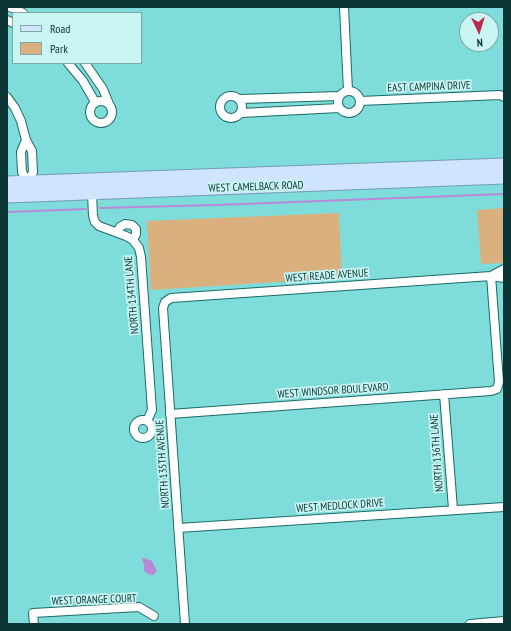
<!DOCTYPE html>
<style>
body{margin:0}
#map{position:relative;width:511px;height:631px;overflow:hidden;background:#7eddda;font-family:"PT Sans Narrow",sans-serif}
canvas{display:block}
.frame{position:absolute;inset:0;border:8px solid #0a3534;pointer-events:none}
.legend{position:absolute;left:12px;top:12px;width:130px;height:52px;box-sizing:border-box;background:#c9f5f3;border:1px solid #7da8a7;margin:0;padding:5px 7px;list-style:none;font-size:12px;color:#0a3534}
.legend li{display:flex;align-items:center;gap:8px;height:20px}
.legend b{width:20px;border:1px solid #7da8a7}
.north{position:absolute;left:459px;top:12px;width:40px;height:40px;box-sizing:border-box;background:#c9f5f3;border:1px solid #7da8a7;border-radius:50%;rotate:176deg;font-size:11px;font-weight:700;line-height:16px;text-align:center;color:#0a3534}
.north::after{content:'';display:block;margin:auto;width:14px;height:18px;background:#ba294c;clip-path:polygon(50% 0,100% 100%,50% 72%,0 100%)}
</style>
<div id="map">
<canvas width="511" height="631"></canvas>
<div class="frame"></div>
<ul class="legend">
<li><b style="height:5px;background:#cfe4fd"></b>Road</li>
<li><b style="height:11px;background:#dab17e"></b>Park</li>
</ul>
<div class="north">N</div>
</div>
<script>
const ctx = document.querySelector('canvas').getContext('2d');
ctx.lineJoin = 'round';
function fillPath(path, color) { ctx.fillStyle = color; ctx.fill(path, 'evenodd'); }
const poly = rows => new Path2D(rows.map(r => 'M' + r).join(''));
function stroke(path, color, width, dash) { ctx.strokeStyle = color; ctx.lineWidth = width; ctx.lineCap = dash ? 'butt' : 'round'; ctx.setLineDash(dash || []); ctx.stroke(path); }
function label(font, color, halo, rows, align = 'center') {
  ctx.font = font + ' "PT Sans Narrow",sans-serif'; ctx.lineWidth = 3.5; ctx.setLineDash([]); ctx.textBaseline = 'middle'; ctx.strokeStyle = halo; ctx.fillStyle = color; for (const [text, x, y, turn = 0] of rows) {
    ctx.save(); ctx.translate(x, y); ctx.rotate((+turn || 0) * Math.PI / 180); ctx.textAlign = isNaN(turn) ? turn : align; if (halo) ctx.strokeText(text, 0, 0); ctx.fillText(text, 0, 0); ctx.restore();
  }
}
fillPath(poly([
 [504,208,504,263,481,264,477,210],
 [339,213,342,278,151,290,147,221]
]), '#dab17e');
fillPath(poly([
 [144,558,152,561,156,569,156,572,153,575,150,575,144,571,144,564,142,559]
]), '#ba88d6');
stroke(poly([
 [100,208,216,205,504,194],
 [7,212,86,209]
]), '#ba88d6', 2);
const street = poly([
 [10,7,23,13],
 [344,7,348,91],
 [7,20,13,23],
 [68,63,83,81,95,102],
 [85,63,103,89,109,104],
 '338 102a11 11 0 1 1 22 0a11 11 0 1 1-22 0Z',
 '220 107a11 11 0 1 1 22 0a11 11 0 1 1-22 0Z',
 [7,97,15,108,21,121,26,140,32,151,33,172,28,182],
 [240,99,339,96],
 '90 112a11 11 0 1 1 22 0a11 11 0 1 1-22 0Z',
 [360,101,500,95,504,97],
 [241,113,339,108],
 [26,140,21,152,22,172,28,182],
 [92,193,93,216,95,222,99,226,126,236,133,240,139,248,141,257,152,410,147,421],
 [117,232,120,227,125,224,132,225,136,229,136,234,133,240],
 [491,276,504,269],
 [444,394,453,509],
 [170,414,491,391,497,389,499,382,491,276],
 '134 429a9 9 0 1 1 18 0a9 9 0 1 1-18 0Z',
 [178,528,504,507],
 [34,624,33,613,139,607,154,616],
 [185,624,163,308,165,302,171,298,491,276,504,278],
 [470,624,504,621]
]);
const primary = poly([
 [7,183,504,165],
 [7,196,504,177]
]);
stroke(street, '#1c6a68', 10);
stroke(primary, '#759bb6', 15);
stroke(street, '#fff', 8);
stroke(primary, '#cfe4fd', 13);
label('11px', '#0a3534', '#c9f5f3', [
 ["EAST CAMPINA DRIVE",429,87,-2],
 ["WEST CAMELBACK ROAD",256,187,-2],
 ["WEST READE AVENUE",327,276,-4],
 ["NORTH 134TH LANE",132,295,-95],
 ["WEST WINDSOR BOULEVARD",333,391,-4],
 ["NORTH 136TH LANE",437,453,-94],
 ["NORTH 135TH AVENUE",163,464,-94],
 ["WEST MEDLOCK DRIVE",340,506,-4],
 ["WEST ORANGE COURT",94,600,-2]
]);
</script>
